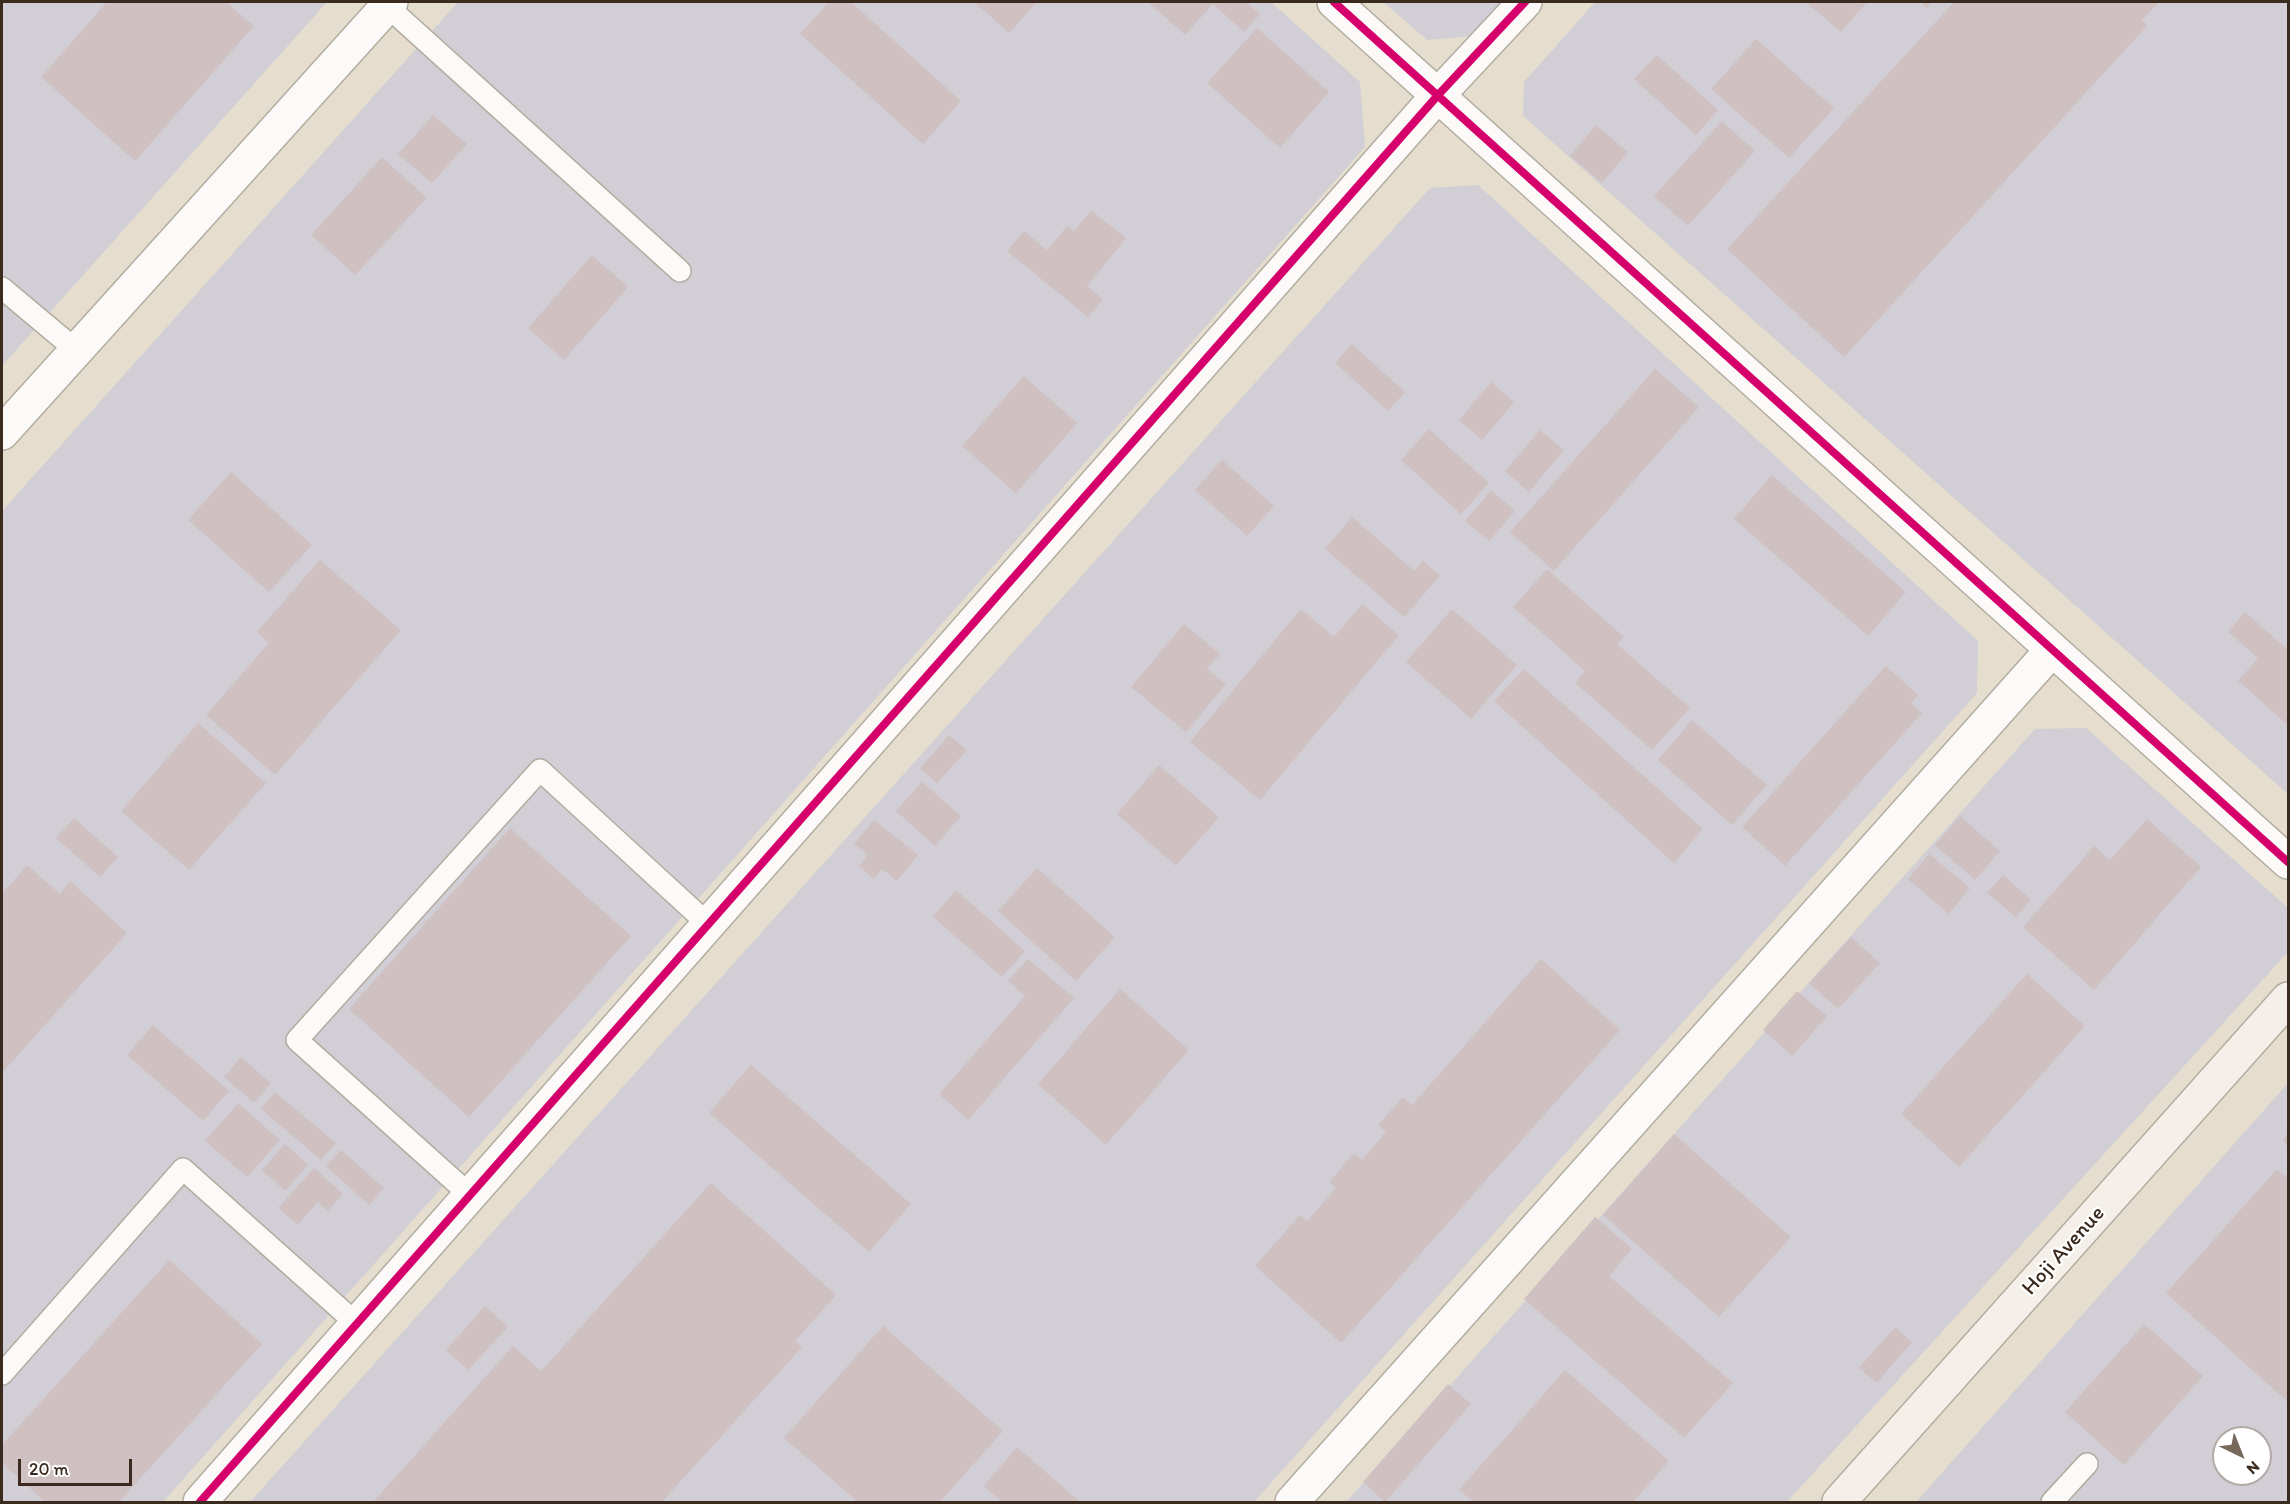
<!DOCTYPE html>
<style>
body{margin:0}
#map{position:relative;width:2290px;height:1504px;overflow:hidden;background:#e5dece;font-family:Itim,sans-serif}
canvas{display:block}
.frame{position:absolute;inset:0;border:3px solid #3b2a1e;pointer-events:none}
.north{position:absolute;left:2212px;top:1426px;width:60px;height:60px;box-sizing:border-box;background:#fff;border:2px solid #b1aaa5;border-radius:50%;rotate:137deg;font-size:16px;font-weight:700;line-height:24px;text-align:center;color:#3b2a1e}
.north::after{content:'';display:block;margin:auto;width:21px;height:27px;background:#76695c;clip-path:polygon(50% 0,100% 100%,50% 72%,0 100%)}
.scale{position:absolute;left:18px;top:1459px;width:114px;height:27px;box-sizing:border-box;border:3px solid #3b2a1e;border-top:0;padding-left:8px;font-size:18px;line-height:21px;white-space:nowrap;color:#3b2a1e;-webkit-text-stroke:4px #fff;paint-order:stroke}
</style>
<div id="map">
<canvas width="2290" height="1504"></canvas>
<div class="frame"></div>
<div class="north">N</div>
<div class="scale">20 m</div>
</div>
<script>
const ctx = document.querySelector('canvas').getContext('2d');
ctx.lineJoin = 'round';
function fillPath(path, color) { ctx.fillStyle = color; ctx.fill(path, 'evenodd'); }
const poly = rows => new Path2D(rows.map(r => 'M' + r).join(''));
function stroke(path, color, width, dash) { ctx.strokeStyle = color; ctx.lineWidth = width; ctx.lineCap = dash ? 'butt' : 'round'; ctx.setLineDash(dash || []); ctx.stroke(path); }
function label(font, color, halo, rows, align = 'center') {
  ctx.font = font + ' Itim,sans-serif'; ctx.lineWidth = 4.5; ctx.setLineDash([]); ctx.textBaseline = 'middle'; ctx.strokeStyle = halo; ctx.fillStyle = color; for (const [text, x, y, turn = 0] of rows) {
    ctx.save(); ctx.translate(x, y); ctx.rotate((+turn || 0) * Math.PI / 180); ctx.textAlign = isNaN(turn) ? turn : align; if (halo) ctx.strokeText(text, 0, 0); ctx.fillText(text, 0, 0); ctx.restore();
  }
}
fillPath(poly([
 [2,2,327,2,2,366],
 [458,2,1271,2,1360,82,1365,147,163,1502,2,1502,2,511],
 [1383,2,1504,2,1473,36,1427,40],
 [1595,2,2288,2,2288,794,1523,116,1524,82],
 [1478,185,1978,641,1977,693,1254,1502,250,1502,1430,188],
 [2086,728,2288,908,2288,952,1787,1502,1346,1502,2035,729],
 [2288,1083,2288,1502,1916,1502],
 [2224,1438,2260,1438,2260,1474,2224,1474]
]), '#d2ced5');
fillPath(poly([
 [107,2,226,2,254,26,135,161,41,77],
 [829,2,851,2,961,101,923,144,800,34],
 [974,2,1037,2,1009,33],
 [1148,2,1246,2,1260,14,1244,32,1213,4,1185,35],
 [1806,2,1867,2,1841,32],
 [1920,2,1932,2,1927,8],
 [1954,2,2159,2,2142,20,2147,26,1844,357,1727,249],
 [1257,28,1329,92,1280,148,1207,83],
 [1756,39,1834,108,1789,158,1711,89],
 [1657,55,1718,110,1696,135,1634,79],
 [433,115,467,144,432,183,398,154],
 [1722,121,1755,151,1688,226,1654,196],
 [1596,125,1628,152,1602,183,1570,156],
 [382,157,427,198,355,275,311,235],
 [1091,210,1126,238,1087,286,1103,299,1088,317,1007,251,1024,231,1047,250,1067,226,1074,231],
 [592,255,628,287,564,360,528,328],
 [1352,344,1405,392,1388,411,1335,363],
 [1655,369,1699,407,1554,571,1510,532],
 [1024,376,1077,423,1016,493,962,446],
 [1491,382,1514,402,1482,440,1459,420],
 [1429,429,1489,483,1461,514,1401,460],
 [1540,430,1564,450,1529,492,1505,471],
 [1222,460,1274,506,1247,536,1195,490],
 [231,472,312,545,269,592,188,520],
 [1772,475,1906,592,1868,636,1734,519],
 [1491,490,1515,511,1489,541,1465,521],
 [1352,517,1414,571,1423,561,1440,576,1404,617,1325,549],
 [320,560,401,630,275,775,206,715,269,643,257,632],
 [1547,569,1624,637,1617,644,1690,708,1652,750,1575,683,1585,671,1513,607],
 [1362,604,1399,635,1260,800,1190,742,1301,609,1334,637],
 [1452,609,1517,665,1471,719,1406,662],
 [2245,612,2288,650,2288,725,2238,681,2258,658,2228,632],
 [1184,624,1220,654,1207,669,1226,684,1186,732,1131,687],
 [1886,666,1918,695,1911,703,1922,713,1785,866,1742,827],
 [1524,669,1703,829,1674,863,1494,701],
 [1692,720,1767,785,1732,825,1658,760],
 [198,723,266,783,189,870,121,811],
 [949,735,967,750,937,783,920,768],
 [1159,765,1219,817,1176,866,1117,814],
 [922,782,961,816,935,846,896,811],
 [1960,816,2000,851,1975,880,1935,845],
 [74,818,118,857,100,877,56,838],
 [2147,819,2201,867,2094,990,2023,927,2094,846,2110,860],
 [874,820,918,855,897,881,882,869,874,879,859,866,868,855,854,844],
 [510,828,631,936,469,1117,349,1009],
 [1929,854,1970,888,1949,914,1908,879],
 [27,865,60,894,70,881,127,933,2,1073,2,894],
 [1037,868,1115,937,1076,981,998,911],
 [2003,875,2031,899,2016,917,1987,893],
 [956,890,1025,951,1002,977,933,917],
 [1851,937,1880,963,1838,1009,1809,983],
 [1028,959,1074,998,968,1120,939,1094,1025,996,1008,981],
 [1541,959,1620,1030,1341,1343,1255,1266,1300,1215,1307,1221,1336,1188,1329,1182,1354,1153,1362,1160,1386,1132,1378,1125,1403,1097,1412,1105],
 [2027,974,2085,1026,1959,1167,1901,1114],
 [1120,989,1189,1050,1106,1145,1038,1084],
 [1797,991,1827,1016,1792,1056,1763,1030],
 [153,1025,229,1091,203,1121,127,1055],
 [241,1057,271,1083,254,1103,224,1077],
 [751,1065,911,1204,869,1252,709,1113],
 [275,1092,336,1143,321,1160,261,1109],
 [238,1103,280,1140,247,1177,205,1141],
 [1674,1134,1791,1237,1719,1317,1603,1215],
 [2288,1134,2288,1146,2283,1140],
 [285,1144,308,1165,285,1191,262,1170],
 [341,1150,384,1188,369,1205,326,1166],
 [314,1168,343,1194,328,1211,318,1202,298,1225,278,1208],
 [2277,1169,2288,1179,2288,1402,2166,1293],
 [711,1183,836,1295,795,1341,802,1347,662,1502,373,1502,513,1346,541,1371],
 [1595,1217,1632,1249,1609,1276,1733,1383,1684,1438,1524,1299],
 [169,1260,262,1344,119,1502,45,1502,2,1463,2,1445],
 [485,1306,508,1327,468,1370,446,1350],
 [2144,1324,2203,1376,2124,1465,2065,1412],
 [883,1326,1003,1431,940,1502,858,1502,784,1438],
 [1895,1327,1912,1342,1877,1383,1859,1368],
 [1565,1370,1669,1461,1633,1502,1474,1502,1459,1490],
 [1448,1384,1471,1404,1385,1502,1363,1482],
 [1017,1447,1080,1502,1002,1502,984,1486]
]), '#cfc1c2');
const lane = poly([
 [387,6,680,271],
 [2,288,76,350],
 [470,1195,297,1040,540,770,709,925],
 [2,1374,183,1169,357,1324],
 [2052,1502,2087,1464]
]);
const street = poly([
 [1334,2,2288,862],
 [2,433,391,2],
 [200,1502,1439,94,1525,2],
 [1292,1502,2051,651]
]);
const secondary = poly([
 [1839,1502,2288,999]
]);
stroke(lane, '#b2aca1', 24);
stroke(street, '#b2aca1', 36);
stroke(secondary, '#b2aca1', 36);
stroke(lane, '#fbfaf8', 21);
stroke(street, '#fbfaf8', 33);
stroke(secondary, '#f4f0e9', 33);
stroke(poly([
 [1334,2,2288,862],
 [200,1502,1439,94,1525,2]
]), '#d6006c', 8);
label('22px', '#3b2a1e', '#fff', [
 ["Hoji Avenue",2064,1251,-48]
]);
</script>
